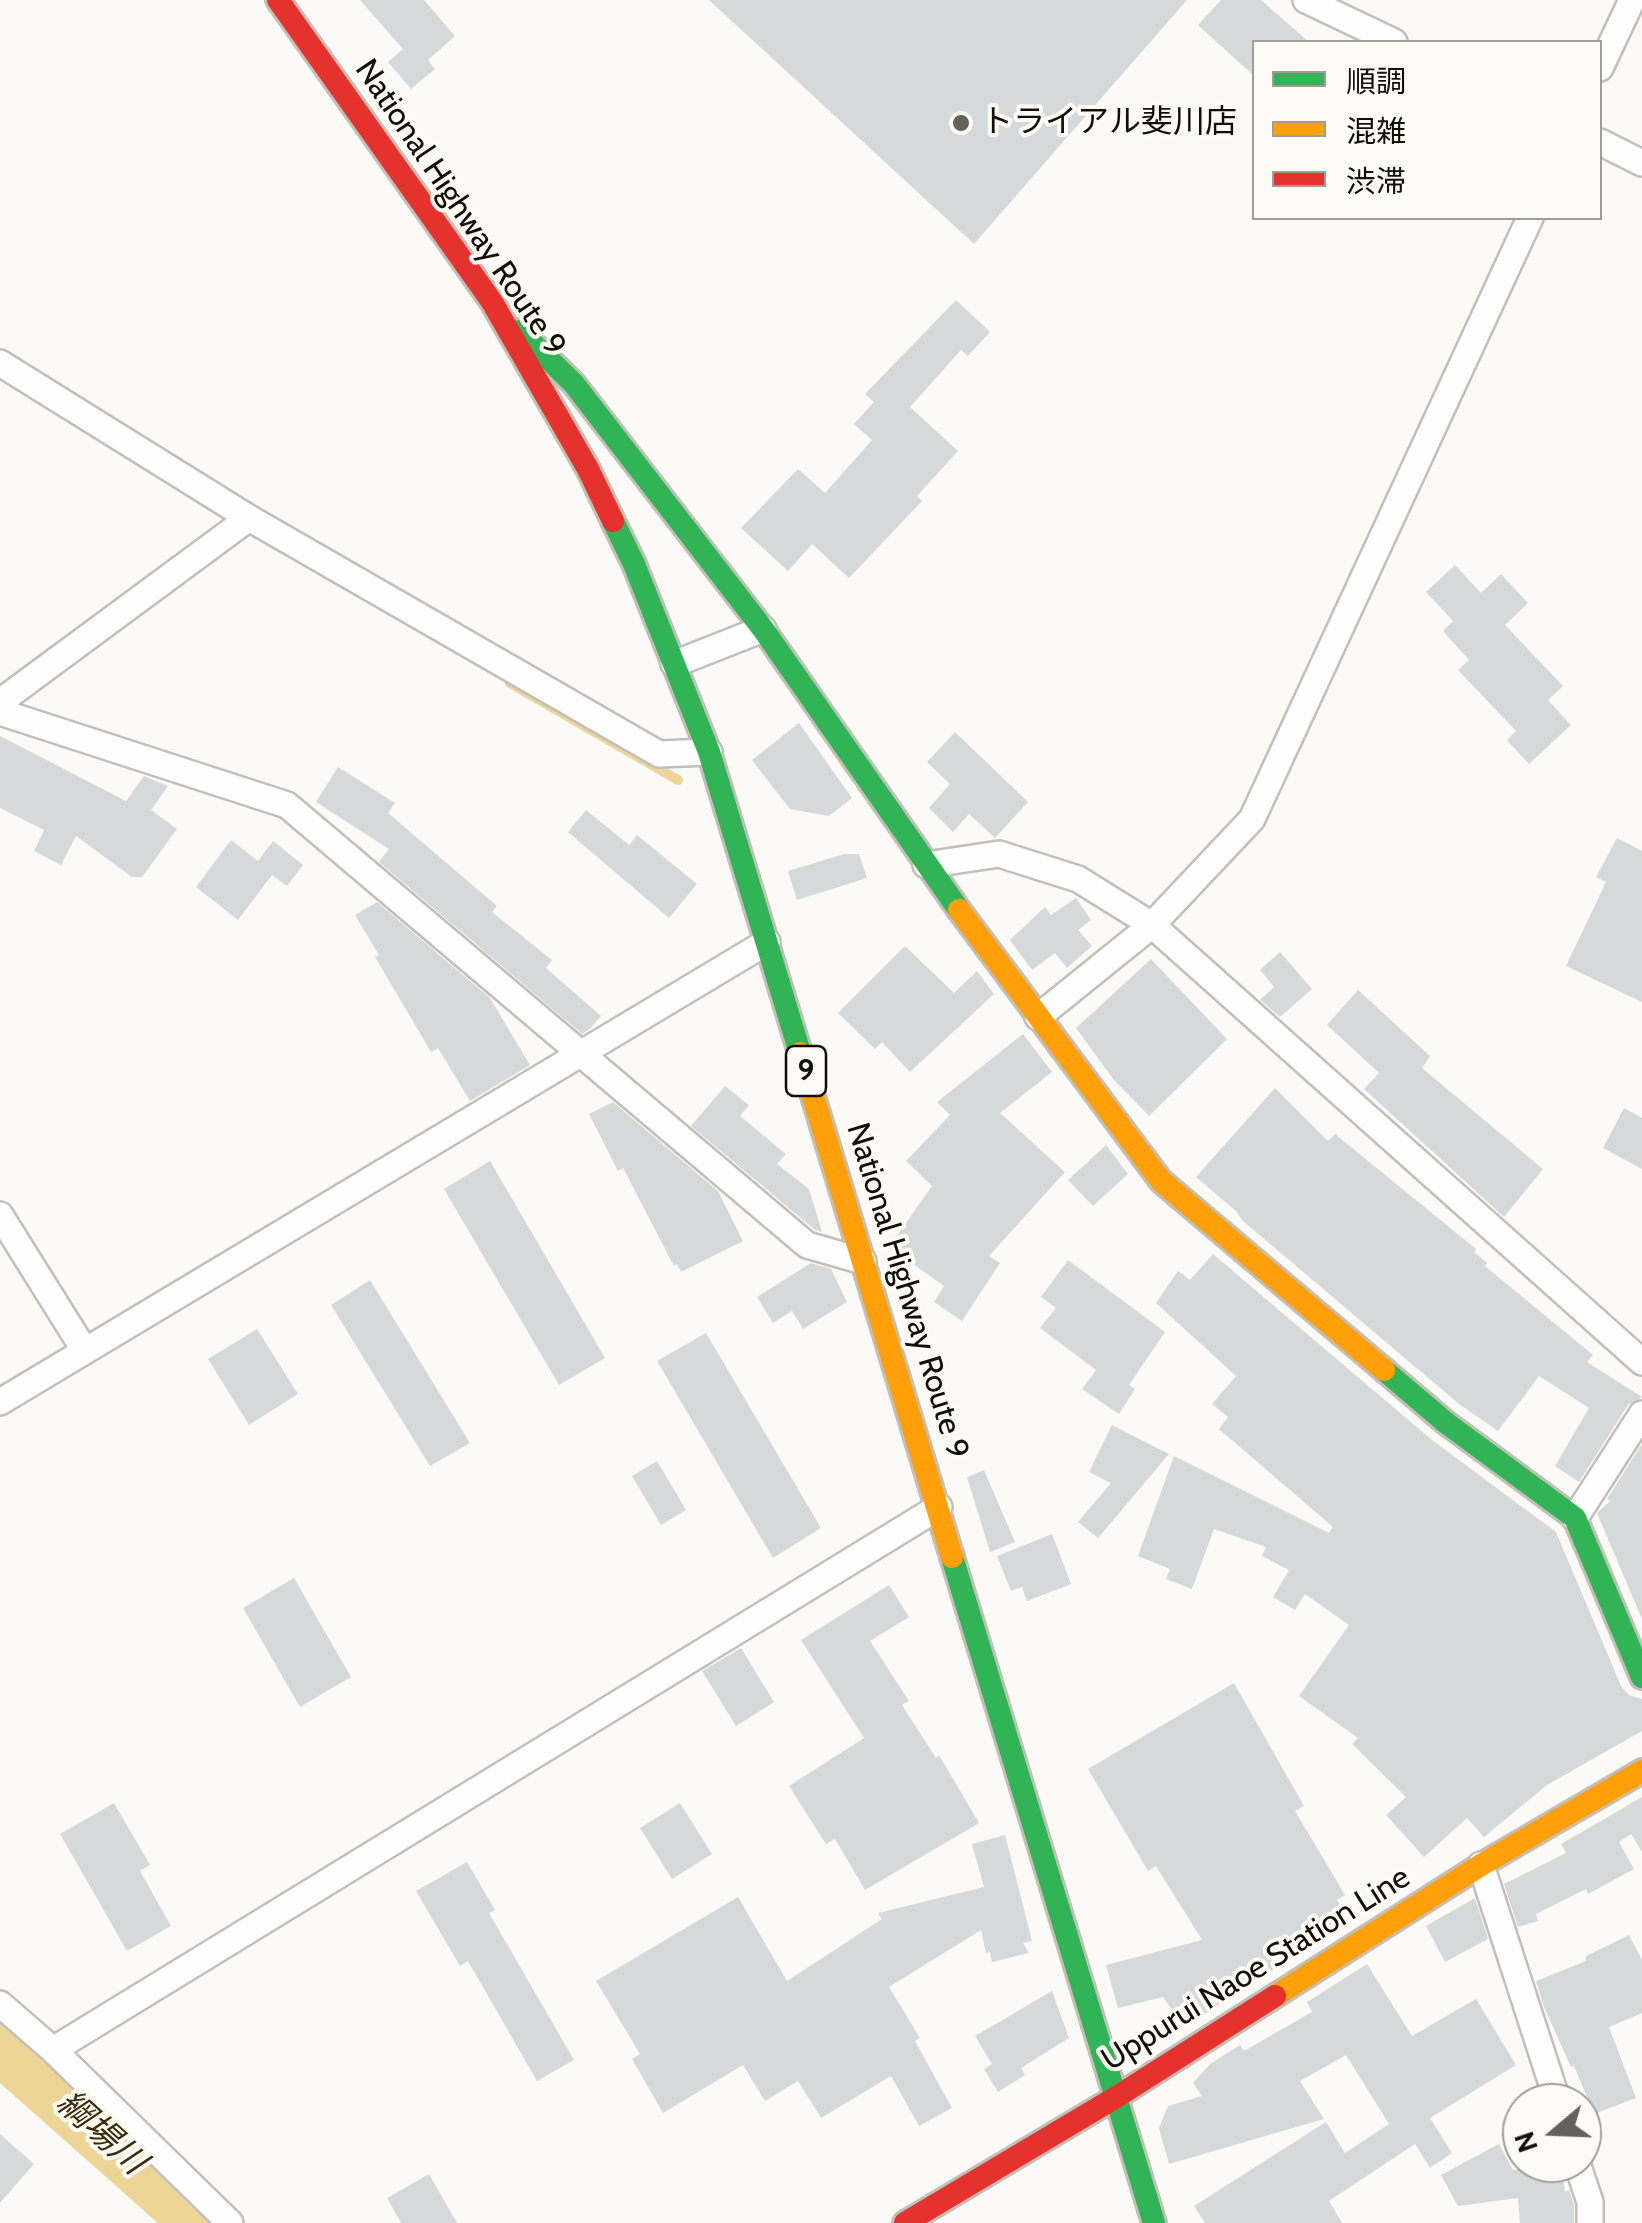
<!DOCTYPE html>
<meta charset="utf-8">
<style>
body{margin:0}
#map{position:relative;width:1642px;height:2223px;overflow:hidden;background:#fcfaf7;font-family:Cabin,"Noto Sans JP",sans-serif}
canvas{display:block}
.legend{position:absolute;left:1252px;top:40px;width:350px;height:180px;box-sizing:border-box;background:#fdfbf6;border:2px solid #9f9d96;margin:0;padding:12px 18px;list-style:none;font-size:30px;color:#120f06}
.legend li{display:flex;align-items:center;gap:20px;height:50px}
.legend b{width:50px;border:2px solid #9f9d96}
.north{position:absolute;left:1502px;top:2083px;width:100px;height:100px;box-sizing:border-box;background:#fdfbf6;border:2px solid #9f9d96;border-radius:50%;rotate:251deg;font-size:28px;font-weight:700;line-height:40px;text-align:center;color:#120f06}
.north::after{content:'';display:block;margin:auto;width:35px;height:45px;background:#64615a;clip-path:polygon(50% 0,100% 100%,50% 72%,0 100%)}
</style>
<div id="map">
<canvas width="1642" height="2223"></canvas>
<ul class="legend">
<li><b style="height:12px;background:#30b455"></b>順調</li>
<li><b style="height:12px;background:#ff9f0a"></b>混雑</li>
<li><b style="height:12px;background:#e5322d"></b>渋滞</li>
</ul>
<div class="north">N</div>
</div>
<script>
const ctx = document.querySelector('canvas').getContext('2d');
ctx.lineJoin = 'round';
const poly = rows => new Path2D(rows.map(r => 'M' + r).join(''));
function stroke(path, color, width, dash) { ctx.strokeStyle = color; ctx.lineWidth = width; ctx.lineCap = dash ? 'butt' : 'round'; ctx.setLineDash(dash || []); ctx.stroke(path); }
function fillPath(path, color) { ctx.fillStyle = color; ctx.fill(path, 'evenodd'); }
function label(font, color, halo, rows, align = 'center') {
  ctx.font = font + ' Cabin,"Noto Sans JP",sans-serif'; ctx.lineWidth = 8; ctx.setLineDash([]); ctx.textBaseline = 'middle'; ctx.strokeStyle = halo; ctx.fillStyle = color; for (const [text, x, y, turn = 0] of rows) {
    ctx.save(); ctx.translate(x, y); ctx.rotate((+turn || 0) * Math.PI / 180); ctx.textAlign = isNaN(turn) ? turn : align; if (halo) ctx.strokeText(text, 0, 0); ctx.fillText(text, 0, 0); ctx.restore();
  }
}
stroke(poly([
 [510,683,678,780]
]), '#edd598', 10);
stroke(poly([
 [0,2043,203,2223]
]), '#edd598', 60);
fillPath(poly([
 [360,0,424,0,455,36,428,60,435,69,411,89,388,62,403,49],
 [709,0,1187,0,974,244],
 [1221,0,1261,0,1309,42,1254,42,1254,76,1198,25],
 [956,300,990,332,968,356,961,350,910,407,958,451,917,496,922,501,849,578,812,544,788,571,741,528,798,469,825,493,872,440,854,424,874,402,865,394],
 [1455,565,1481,593,1501,574,1528,603,1505,625,1563,686,1548,700,1571,725,1529,764,1507,740,1516,731,1458,670,1469,660,1443,631,1453,621,1426,592],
 [799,723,852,798,829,816,790,809,752,760],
 [955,732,1028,802,995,838,969,814,953,832,929,808,950,784,927,762],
 [0,736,126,801,144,776,168,786,151,810,177,829,142,877,132,877,76,836,61,865,34,851,44,830,0,808],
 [338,767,395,803,388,813,497,906,492,912,552,960,546,968,601,1016,590,1029,582,1034,379,862,389,849,316,802],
 [586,810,629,845,637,835,697,884,669,918,568,832],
 [1617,838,1642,851,1642,1002,1566,966,1606,882,1596,877],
 [231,840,258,861,273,841,303,865,287,886,272,875,238,920,196,887],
 [844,854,859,854,867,878,797,900,788,871],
 [1076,898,1091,920,1078,930,1092,946,1067,968,1055,953,1032,970,1010,940,1045,907,1051,915],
 [377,902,490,998,530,1065,470,1101,438,1048,431,1052,375,957,379,955,355,915],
 [905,946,954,993,977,971,994,994,910,1072,882,1042,875,1049,838,1013],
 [1280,952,1312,989,1280,1017,1260,1000,1274,987,1260,970],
 [1151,959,1227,1039,1149,1116,1114,1080,1076,1028],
 [1358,990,1430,1056,1422,1068,1543,1169,1504,1217,1364,1089,1379,1073,1327,1025],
 [1023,1034,1052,1072,1000,1113,1065,1172,989,1256,1000,1263,962,1321,934,1302,944,1286,889,1247,932,1186,906,1161,950,1115,937,1102],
 [725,1086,749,1105,740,1116,786,1154,777,1164,809,1189,822,1232,815,1230,691,1126],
 [1275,1088,1328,1141,1335,1134,1476,1249,1474,1252,1487,1263,1485,1266,1593,1355,1587,1362,1642,1397,1628,1405,1579,1482,1555,1466,1589,1408,1539,1376,1498,1431,1459,1404,1243,1221,1236,1211,1196,1177],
 [613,1102,718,1191,743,1241,681,1272,677,1264,674,1266,623,1168,618,1171,589,1114],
 [1624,1108,1642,1118,1642,1169,1603,1148],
 [1106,1145,1128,1174,1093,1206,1068,1180],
 [490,1161,605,1358,559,1385,444,1189],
 [1213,1254,1432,1440,1556,1532,1621,1686,1629,1695,1642,1699,1642,1731,1547,1785,1484,1837,1467,1818,1424,1857,1386,1815,1406,1797,1352,1744,1358,1738,1299,1696,1349,1625,1305,1594,1295,1610,1273,1597,1289,1570,1262,1556,1266,1547,1214,1529,1192,1589,1166,1579,1170,1569,1138,1556,1174,1456,1329,1533,1333,1527,1219,1429,1228,1417,1212,1404,1236,1376,1156,1303,1178,1271,1190,1280],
 [1068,1260,1165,1332,1129,1385,1135,1389,1119,1414,1082,1389,1096,1370,1040,1328,1056,1308,1041,1297],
 [811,1263,831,1269,847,1302,803,1329,792,1311,773,1323,757,1297],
 [370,1280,470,1443,430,1466,331,1305],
 [257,1329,298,1394,249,1425,208,1359],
 [706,1333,821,1528,773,1558,657,1361],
 [1112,1425,1169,1454,1098,1538,1078,1522,1111,1483,1089,1472],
 [1642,1444,1642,1619,1597,1513,1610,1501,1607,1499],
 [657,1461,686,1510,661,1525,632,1476],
 [984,1470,1015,1542,990,1552,967,1477],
 [1052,1534,1071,1584,1027,1601,1022,1587,1011,1591,997,1556],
 [294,1578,351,1677,300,1707,243,1608],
 [889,1585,909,1617,870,1641,909,1701,902,1705,936,1758,939,1755,979,1823,865,1890,835,1839,826,1844,789,1786,864,1738,801,1640],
 [741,1648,774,1702,736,1726,702,1671],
 [1234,1683,1304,1806,1295,1811,1345,1895,1337,1900,1349,1920,1184,2027,1163,1997,1118,2008,1106,1965,1202,1940,1156,1866,1148,1871,1088,1769],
 [1642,1797,1642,1852,1631,1834,1619,1842,1634,1869,1588,1894,1586,1889,1536,1914,1538,1921,1518,1927,1504,1884,1566,1853,1561,1844],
 [114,1803,150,1865,140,1871,171,1926,127,1951,60,1834],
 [680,1803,712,1854,672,1879,640,1828],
 [1005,1835,1032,1941,1023,1943,1029,1953,992,1962,990,1952,986,1953,981,1930,889,1987,920,2038,915,2041,952,2108,919,2126,891,2076,821,2118,798,2081,765,2101,743,2065,663,2113,632,2059,640,2054,596,1981,738,1897,787,1981,882,1919,878,1913,984,1887,972,1844],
 [467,1862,495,1910,489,1913,574,2060,537,2081,468,1961,460,1966,416,1891],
 [1475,1898,1488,1939,1445,1962,1426,1926],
 [1629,1935,1642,1960,1642,2013,1609,2027,1636,2098,1594,2114,1574,2066,1571,2067,1544,2007,1536,1981,1586,1961,1586,1956],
 [1367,1964,1412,2036,1476,1999,1516,2065,1430,2118,1452,2153,1430,2168,1415,2144,1329,2201,1342,2223,1205,2223,1194,2206,1326,2122,1345,2153,1389,2124,1346,2055,1300,2081,1324,2119,1169,2164,1159,2128,1168,2106,1202,2096,1193,2083,1210,2064,1240,2045,1244,2051,1312,2012,1307,2002],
 [1052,1991,1069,2038,1021,2068,1025,2075,998,2092,984,2069,992,2064,975,2036],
 [0,2134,34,2164,0,2203],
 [1499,2144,1513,2170,1561,2163,1565,2192,1569,2190,1574,2205,1574,2223,1520,2223,1518,2198,1458,2206,1441,2175],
 [429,2174,457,2223,401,2223,387,2198]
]), '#d5d9da');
const street = poly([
 [1306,0,1394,42],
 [1600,68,1632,0],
 [1600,142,1642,163],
 [0,363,249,518,659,754,709,752],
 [674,664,763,629],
 [0,702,249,518],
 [0,712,287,805,807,1245,863,1261],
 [926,865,999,854,1078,879,1152,925,1642,1362],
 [1038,1017,1152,925,1252,819,1530,218],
 [0,1215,85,1351],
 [0,1402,767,942],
 [1575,1518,1642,1414],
 [1481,1865,1558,2103],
 [0,2004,53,2050,230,2223],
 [53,2050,939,1507],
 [1577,2163,1590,2202,1590,2223]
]);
const fast = poly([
 [520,331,574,384,763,629,959,910],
 [613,521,634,564,709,752,800,1053],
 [1384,1370,1445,1422,1575,1518,1642,1677],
 [952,1557,1154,2223]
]);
const slow = poly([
 [959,910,1161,1181,1384,1370],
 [800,1053,952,1557],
 [1275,1996,1481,1865,1642,1771]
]);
const jam = poly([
 [278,0,492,302,588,469,613,521],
 [905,2223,1118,2096,1275,1996]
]);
stroke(street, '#c2bfb9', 30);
stroke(fast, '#c2bfb9', 28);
stroke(slow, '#c2bfb9', 28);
stroke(jam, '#c2bfb9', 28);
stroke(street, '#fffefe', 25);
stroke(fast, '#30b455', 22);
stroke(slow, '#ff9f0a', 22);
stroke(jam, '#e5322d', 22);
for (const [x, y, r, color] of [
 [961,123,10,"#64615a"]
]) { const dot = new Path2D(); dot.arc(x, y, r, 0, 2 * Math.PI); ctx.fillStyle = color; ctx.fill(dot); stroke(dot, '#fdfbf6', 4); }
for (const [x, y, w] of [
 [806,1071,40]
]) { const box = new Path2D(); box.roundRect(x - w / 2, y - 25, w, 50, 8); ctx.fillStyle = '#fdfbf6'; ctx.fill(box); stroke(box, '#120f06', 2.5); }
label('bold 30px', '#120f06', null, [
 ["9",806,1071]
]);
label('32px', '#120f06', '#fdfbf6', [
 ["トライアル斐川店",981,123]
], 'left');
label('32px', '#120f06', '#fdfbf6', [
 ["National Highway Route 9",460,208,56],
 ["National Highway Route 9",907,1291,73],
 ["Uppurui Naoe Station Line",1256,1969,-32]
]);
label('italic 35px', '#3b2d07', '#fdfbf6', [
 ["綱場川",101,2133,42]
]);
</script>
